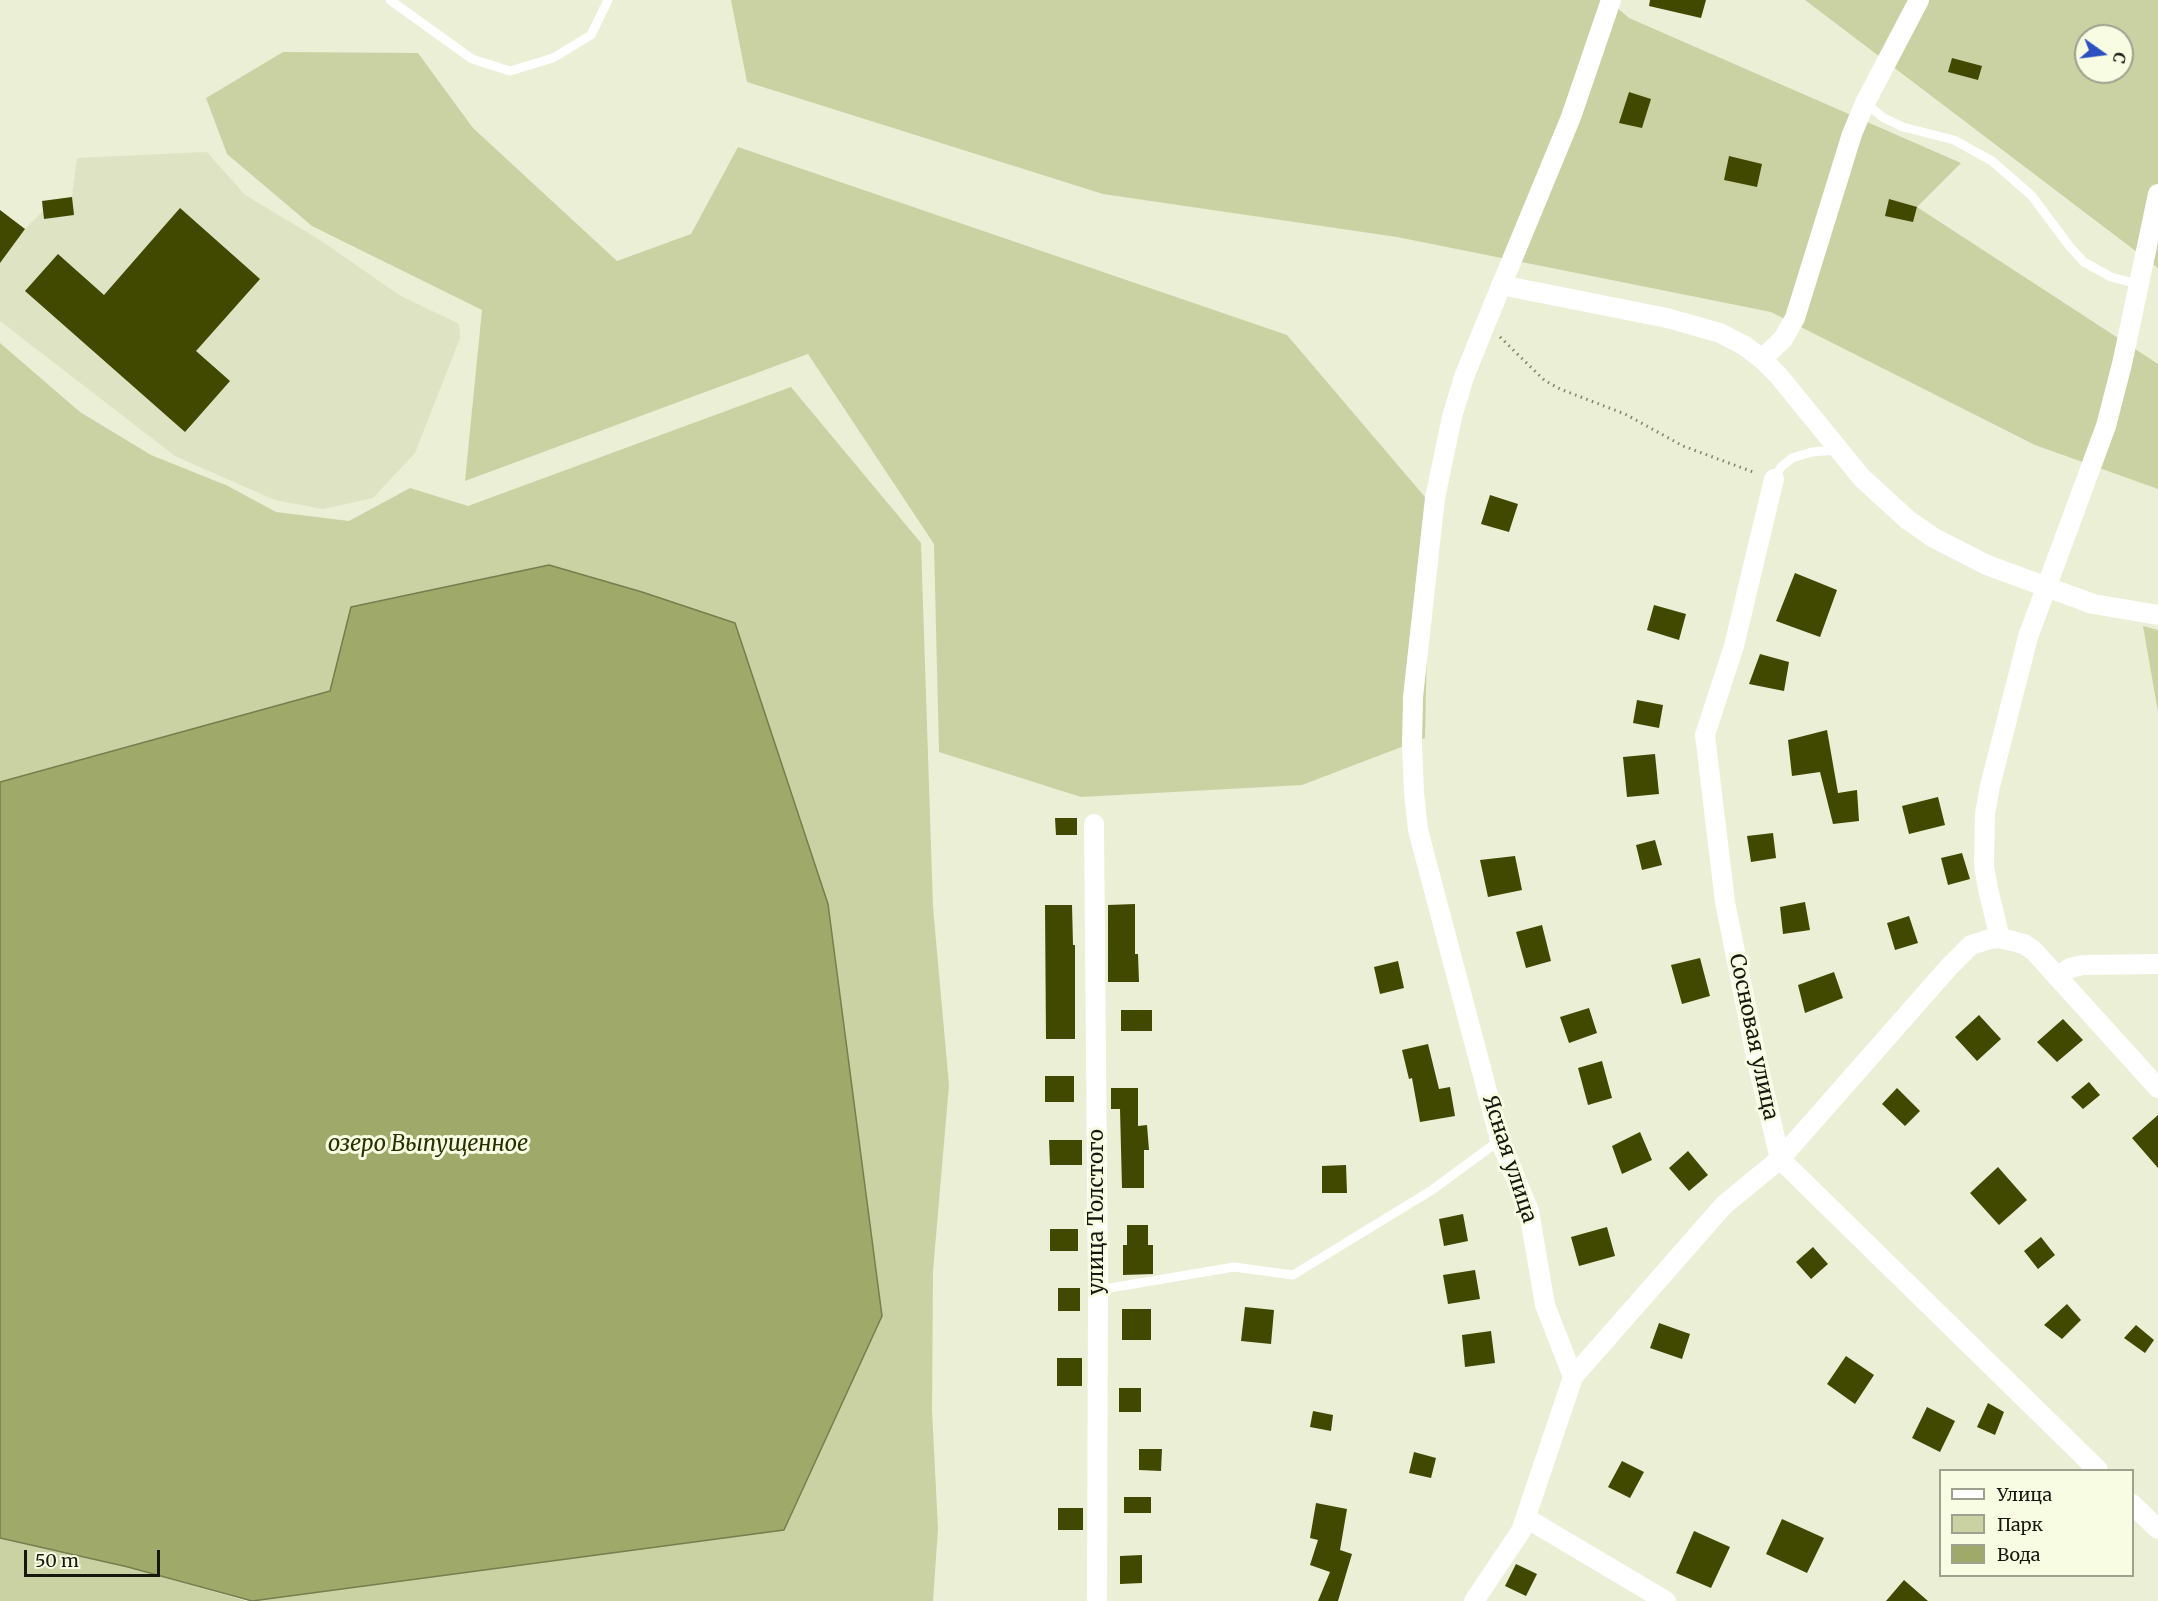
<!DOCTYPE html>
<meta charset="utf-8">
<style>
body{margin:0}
#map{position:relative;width:2158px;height:1601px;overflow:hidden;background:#eaefd6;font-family:Merriweather,serif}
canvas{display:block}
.legend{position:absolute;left:1939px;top:1469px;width:195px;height:108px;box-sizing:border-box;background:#f7fce3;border:2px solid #9da18e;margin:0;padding:8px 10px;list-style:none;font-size:18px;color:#16180f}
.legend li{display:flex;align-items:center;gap:12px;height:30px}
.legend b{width:30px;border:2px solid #9da18e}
.north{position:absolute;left:2074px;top:24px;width:60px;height:60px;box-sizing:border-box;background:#f7fce3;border:2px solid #9da18e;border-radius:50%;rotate:104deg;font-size:16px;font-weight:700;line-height:24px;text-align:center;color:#16180f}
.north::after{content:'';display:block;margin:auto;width:21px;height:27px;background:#2c50c0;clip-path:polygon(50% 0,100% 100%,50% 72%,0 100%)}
.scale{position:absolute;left:24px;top:1550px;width:136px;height:27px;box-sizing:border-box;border:3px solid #16180f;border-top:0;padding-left:8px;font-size:18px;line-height:21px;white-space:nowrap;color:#16180f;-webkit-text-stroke:4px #f7fce3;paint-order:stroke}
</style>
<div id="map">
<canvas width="2158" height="1601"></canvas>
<ul class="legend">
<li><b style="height:8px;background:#fff"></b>Улица</li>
<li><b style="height:16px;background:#cad2a3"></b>Парк</li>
<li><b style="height:16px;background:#9fa969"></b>Вода</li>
</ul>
<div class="north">С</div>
<div class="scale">50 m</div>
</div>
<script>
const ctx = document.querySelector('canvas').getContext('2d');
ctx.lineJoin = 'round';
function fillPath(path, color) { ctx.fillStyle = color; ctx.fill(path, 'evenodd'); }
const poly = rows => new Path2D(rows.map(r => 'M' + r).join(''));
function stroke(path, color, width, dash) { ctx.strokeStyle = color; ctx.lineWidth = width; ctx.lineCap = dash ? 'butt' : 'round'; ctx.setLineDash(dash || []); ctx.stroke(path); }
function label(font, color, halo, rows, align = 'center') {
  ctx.font = font + ' Merriweather,serif'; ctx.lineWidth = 6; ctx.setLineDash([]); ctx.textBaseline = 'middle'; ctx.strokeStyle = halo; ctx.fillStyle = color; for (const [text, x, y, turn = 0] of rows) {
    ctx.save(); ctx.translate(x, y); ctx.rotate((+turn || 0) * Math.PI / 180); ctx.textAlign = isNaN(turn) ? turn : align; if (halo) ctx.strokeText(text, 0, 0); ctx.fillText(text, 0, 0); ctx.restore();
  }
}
fillPath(poly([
 [207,152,245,195,320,240,399,295,459,324,460,338,415,453,373,498,323,509,275,500,175,456,0,321,0,210,25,229,43,211,42,201,72,197,77,158]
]), '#dde3c3');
fillPath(poly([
 [731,0,1608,0,1629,18,1961,163,1917,207,2158,364,2158,489,2035,445,1771,312,1397,237,1103,194,747,82],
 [1805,0,2158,0,2158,268],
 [2086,36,2122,36,2122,72,2086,72],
 [283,52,418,53,473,128,617,261,691,234,738,147,1287,335,1430,503,1425,738,1302,785,1081,797,939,752,934,544,808,354,465,481,482,310,312,226,227,154,206,98],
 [0,343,80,412,151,455,228,486,276,512,349,521,410,488,468,506,791,387,921,543,933,907,949,1085,933,1271,932,1410,938,1529,933,1601,252,1601,784,1529,882,1316,330,691,0,782],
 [2143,626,2158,630,2158,712],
 [0,1538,128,1567,246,1601,0,1601]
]), '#cad2a3');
const water = poly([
 [549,565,642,592,735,623,828,904,882,1316,784,1530,252,1601,128,1567,0,1538,0,782,330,691,351,607,549,565]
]);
fillPath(water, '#9fa969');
stroke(water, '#767e4e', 1.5);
fillPath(poly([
 [1650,0,1706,0,1701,18,1649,6],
 [1952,58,1982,66,1978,80,1948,72],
 [1629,92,1651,99,1642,128,1619,123],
 [1729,156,1762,164,1757,187,1724,180],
 [72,197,74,215,44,219,42,201],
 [1889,199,1917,207,1913,222,1885,216],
 [180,208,260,279,196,351,230,381,185,432,25,291,58,254,104,295],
 [0,210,25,229,0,263],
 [1490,495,1518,504,1509,532,1481,524],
 [1795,573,1837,590,1820,637,1776,621],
 [1654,605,1686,614,1679,640,1647,630],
 [1760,654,1789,662,1784,691,1749,684],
 [1637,700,1663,705,1659,728,1633,723],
 [1827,730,1838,793,1857,790,1859,821,1833,824,1820,772,1792,776,1788,740],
 [1655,754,1659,794,1627,797,1623,757],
 [1938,797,1945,825,1909,834,1902,806],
 [1055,818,1077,818,1077,835,1056,835],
 [1773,833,1776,858,1751,862,1747,836],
 [1655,840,1662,865,1642,870,1636,845],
 [1962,853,1970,879,1948,885,1941,858],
 [1515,856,1522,890,1488,897,1480,860],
 [1805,902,1810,930,1783,934,1780,907],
 [1135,904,1135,954,1138,954,1139,982,1108,982,1108,905],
 [1045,905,1072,905,1073,945,1075,945,1075,1039,1046,1039],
 [1909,916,1918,943,1895,950,1887,923],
 [1542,925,1551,961,1526,968,1516,932],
 [1700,958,1710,996,1682,1004,1671,965],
 [1398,961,1404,988,1380,994,1374,967],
 [1834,972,1843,998,1805,1013,1798,985],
 [1589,1008,1597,1033,1569,1043,1560,1017],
 [1121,1010,1152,1010,1152,1031,1121,1031],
 [1979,1015,2001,1039,1977,1061,1955,1037],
 [2063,1019,2083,1040,2057,1062,2037,1042],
 [1428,1044,1439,1089,1450,1087,1455,1116,1420,1122,1412,1078,1409,1079,1402,1050],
 [1602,1061,1612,1098,1588,1105,1578,1068],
 [1045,1076,1074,1076,1074,1102,1045,1102],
 [2089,1082,2100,1095,2083,1109,2071,1097],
 [1111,1088,1138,1088,1138,1126,1147,1125,1149,1150,1144,1150,1144,1188,1122,1188,1120,1109,1111,1109],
 [1897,1088,1920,1111,1905,1126,1882,1104],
 [2158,1115,2158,1168,2132,1138],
 [1640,1132,1652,1160,1622,1174,1612,1146],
 [1049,1140,1082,1140,1082,1165,1050,1165],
 [1688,1151,1708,1175,1689,1191,1669,1168],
 [1346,1165,1347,1193,1322,1193,1322,1166],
 [1998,1167,2027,1200,1999,1225,1970,1193],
 [1463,1214,1468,1241,1444,1246,1439,1219],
 [1127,1225,1148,1225,1148,1245,1153,1245,1153,1274,1123,1275,1123,1245,1127,1245],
 [1607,1227,1615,1256,1579,1266,1571,1237],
 [1050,1229,1078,1229,1078,1251,1050,1251],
 [2041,1237,2055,1255,2038,1269,2024,1251],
 [1813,1247,1828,1264,1811,1279,1796,1262],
 [1475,1270,1480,1299,1448,1304,1443,1275],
 [1058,1288,1080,1288,1080,1311,1058,1311],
 [2067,1304,2081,1320,2062,1339,2044,1325],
 [1245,1307,1274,1310,1271,1344,1241,1341],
 [1122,1309,1151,1309,1151,1340,1122,1340],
 [1659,1323,1690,1334,1682,1359,1650,1348],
 [2136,1325,2154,1340,2145,1353,2124,1338],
 [1491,1331,1495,1363,1465,1367,1462,1335],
 [1846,1356,1874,1375,1855,1404,1827,1384],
 [1057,1358,1082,1358,1082,1386,1057,1386],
 [1119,1388,1141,1388,1141,1412,1119,1412],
 [1988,1403,2004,1412,1995,1435,1977,1427],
 [1927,1407,1955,1421,1940,1452,1912,1438],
 [1313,1411,1333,1415,1331,1431,1310,1427],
 [1139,1449,1162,1449,1161,1471,1139,1470],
 [1414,1452,1436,1458,1431,1478,1409,1473],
 [1622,1461,1644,1472,1630,1498,1608,1487],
 [1124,1497,1151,1497,1151,1513,1124,1513],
 [1316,1503,1347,1509,1340,1550,1352,1554,1338,1601,1318,1601,1330,1572,1310,1565,1318,1540,1310,1538],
 [1058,1508,1083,1508,1083,1530,1058,1530],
 [1782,1519,1824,1538,1807,1573,1766,1554],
 [1694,1531,1730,1547,1711,1588,1676,1573],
 [1142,1555,1142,1583,1120,1584,1120,1556],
 [1516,1564,1537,1574,1526,1596,1505,1586],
 [1904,1580,1928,1601,1886,1601]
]), '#414800');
stroke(poly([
 [1500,337,1544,380,1560,389,1625,414,1683,446,1756,473]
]), '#7f8271', 3, [1.5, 4.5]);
stroke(poly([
 [390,0,472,59,510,71,553,58,591,35,608,0],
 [1865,103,1884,118,1903,127,1954,140,1992,161,2032,196,2070,247,2084,262,2111,277,2138,284],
 [1774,479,1781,467,1792,458,1812,452,1837,450],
 [1098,1290,1234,1267,1293,1275,1432,1190,1500,1140]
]), '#fff', 9);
stroke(poly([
 [1501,285,1667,318,1720,333,1745,346,1762,359,1778,375,1862,478,1908,520,1934,538,1987,565,2093,604,2158,615],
 [1762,359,1783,339,1795,318,1852,134,1865,103,1919,0],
 [1774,479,1734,646,1705,735,1725,902,1757,1061,1780,1159,2098,1470],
 [1094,824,1098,1290,1097,1601],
 [2000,938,1988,889,1984,866,1985,814,1990,786,2028,637,2106,426,2122,364,2158,194],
 [2057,977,2070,968,2083,965,2158,964],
 [1573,1377,1724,1205,1780,1159,1949,967,1971,945,1990,939,2000,938,2024,944,2034,951,2158,1088],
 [2132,1504,2158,1529],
 [1526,1518,1666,1601],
 [1474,1601,1521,1531,1573,1377,1545,1305,1529,1211,1500,1140,1418,830,1414,793,1412,745,1413,697,1435,498,1452,417,1464,377,1485,325,1571,117,1611,0]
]), '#fff', 20);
label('21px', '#16180f', '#f7fce3', [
 ["Сосновая улица",1753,1037,78],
 ["Ясная улица",1509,1159,72],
 ["улица Толстого",1097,1212,-90]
]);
label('italic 22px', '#2a2f00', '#f7fce3', [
 ["озеро Выпущенное",428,1145]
]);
</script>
